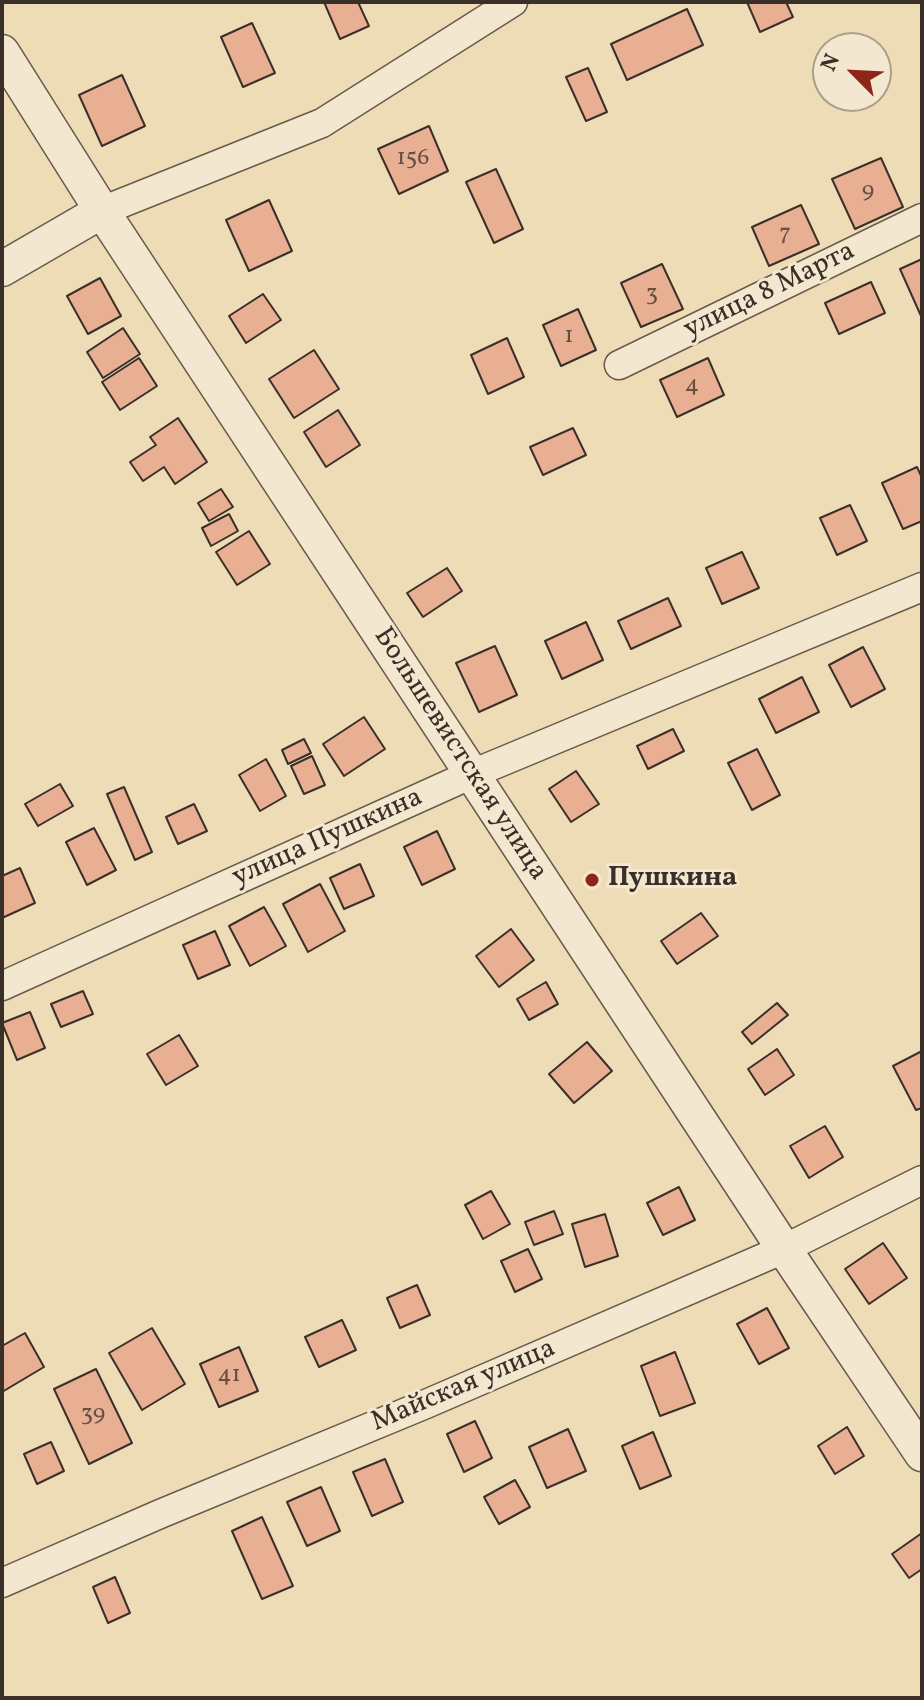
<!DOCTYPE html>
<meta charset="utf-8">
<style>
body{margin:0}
#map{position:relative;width:924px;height:1700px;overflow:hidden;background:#eddcb5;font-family:Vollkorn,serif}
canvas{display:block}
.frame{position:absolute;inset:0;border:4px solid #3b2f29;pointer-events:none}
.north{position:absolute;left:812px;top:32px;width:80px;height:80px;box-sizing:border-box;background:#f3e8cf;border:2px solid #a99e8d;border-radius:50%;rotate:294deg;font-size:22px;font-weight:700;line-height:32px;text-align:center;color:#3b2f29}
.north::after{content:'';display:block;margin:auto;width:28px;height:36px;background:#8f2418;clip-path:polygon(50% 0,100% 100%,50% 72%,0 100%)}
</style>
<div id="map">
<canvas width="924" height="1700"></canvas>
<div class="frame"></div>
<div class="north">N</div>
</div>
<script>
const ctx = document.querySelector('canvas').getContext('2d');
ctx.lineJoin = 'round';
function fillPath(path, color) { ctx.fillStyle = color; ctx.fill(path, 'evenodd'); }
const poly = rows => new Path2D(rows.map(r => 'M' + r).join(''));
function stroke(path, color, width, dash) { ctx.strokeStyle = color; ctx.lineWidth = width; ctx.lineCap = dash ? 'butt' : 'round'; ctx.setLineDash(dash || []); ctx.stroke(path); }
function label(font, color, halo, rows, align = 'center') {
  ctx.font = font + ' Vollkorn,serif'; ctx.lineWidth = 6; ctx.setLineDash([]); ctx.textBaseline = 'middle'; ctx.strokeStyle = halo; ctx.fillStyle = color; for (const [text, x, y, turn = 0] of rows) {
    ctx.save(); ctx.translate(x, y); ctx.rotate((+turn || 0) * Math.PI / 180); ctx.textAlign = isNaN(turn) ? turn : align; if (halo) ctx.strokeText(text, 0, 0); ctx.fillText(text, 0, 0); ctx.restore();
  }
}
const building = poly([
 [324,2,358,2,369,26,340,39,324,2],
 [747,2,786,2,793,17,760,32,747,2],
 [687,9,703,45,627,80,611,44,687,9],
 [252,23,275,73,243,87,221,37,252,23],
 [588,68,607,112,586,121,566,77,588,68],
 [122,75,145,126,102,146,79,95,122,75],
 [429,126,448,171,399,194,378,149,429,126],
 [881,158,903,207,855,229,832,179,881,158],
 [496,169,523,229,494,243,466,182,496,169],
 [269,200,292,251,249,271,226,220,269,200],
 [801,205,819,244,769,266,752,227,801,205],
 [922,259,922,316,921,316,900,269,922,259],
 [662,264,683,309,641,327,621,283,662,264],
 [100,278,121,316,88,334,67,296,100,278],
 [871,282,885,313,839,334,825,303,871,282],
 [263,294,281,320,246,343,229,316,263,294],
 [578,309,596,350,561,366,543,325,578,309],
 [123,328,140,354,103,378,87,352,123,328],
 [507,338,524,377,488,394,471,355,507,338],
 [314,350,339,389,294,418,269,379,314,350],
 [139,358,157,386,120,410,102,382,139,358],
 [708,358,724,395,677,417,660,380,708,358],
 [338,410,360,445,326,467,304,432,338,410],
 [178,418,207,462,175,484,164,467,143,481,130,462,156,445,150,437,178,418],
 [573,428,586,455,543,475,530,447,573,428],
 [917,467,922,478,922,521,903,529,882,483,917,467],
 [221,489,233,507,209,521,198,503,221,489],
 [850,505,867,541,837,555,820,518,850,505],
 [229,514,238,531,211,546,202,528,229,514],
 [249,531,270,564,237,585,216,552,249,531],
 [742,552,759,588,722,604,706,568,742,552],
 [447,568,462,591,423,617,407,593,447,568],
 [668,598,681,626,631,649,618,621,668,598],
 [586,622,603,660,562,679,545,641,586,622],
 [495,646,517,695,479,712,456,663,495,646],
 [863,647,885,689,851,707,829,665,863,647],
 [802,677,819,712,776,733,759,699,802,677],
 [364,717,385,749,344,776,323,744,364,717],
 [673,729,684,751,648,769,637,746,673,729],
 [304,739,311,753,288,764,282,750,304,739],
 [757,749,780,795,752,810,728,763,757,749],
 [312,756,325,785,304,794,291,766,312,756],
 [266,759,286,796,260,811,239,775,266,759],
 [576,771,599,804,571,822,549,789,576,771],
 [60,784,73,806,38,826,25,804,60,784],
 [124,787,152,852,135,860,107,794,124,787],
 [194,804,207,831,178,844,166,817,194,804],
 [94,828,116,870,87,885,66,842,94,828],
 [437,831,455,869,422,885,404,847,437,831],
 [360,864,374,896,344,909,330,878,360,864],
 [20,868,35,903,2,918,2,876,20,868],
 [320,884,345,931,308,952,283,904,320,884],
 [264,907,286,946,250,966,229,926,264,907],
 [701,913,718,936,677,964,661,941,701,913],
 [511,929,534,960,499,987,476,956,511,929],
 [215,931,230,965,198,979,183,945,215,931],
 [546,982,558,1004,529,1020,517,999,546,982],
 [83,991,93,1014,61,1027,51,1004,83,991],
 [777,1003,788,1015,752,1044,742,1032,777,1003],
 [30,1012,45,1048,17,1060,2,1023,30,1012],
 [179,1035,198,1066,166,1085,147,1054,179,1035],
 [587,1042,612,1071,574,1103,549,1074,587,1042],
 [777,1049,794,1075,765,1095,748,1069,777,1049],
 [922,1051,922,1108,916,1110,893,1066,922,1051],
 [825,1126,843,1157,809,1178,790,1146,825,1126],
 [679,1187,695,1220,663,1235,647,1203,679,1187],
 [491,1191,510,1224,483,1239,465,1205,491,1191],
 [554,1211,563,1234,534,1245,525,1222,554,1211],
 [605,1214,618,1256,585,1267,572,1224,605,1214],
 [883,1243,907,1278,869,1304,845,1269,883,1243],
 [528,1249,542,1279,515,1292,501,1261,528,1249],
 [417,1285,430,1315,400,1328,387,1298,417,1285],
 [767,1308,789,1348,759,1364,737,1324,767,1308],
 [342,1320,356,1350,319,1367,305,1337,342,1320],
 [152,1328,185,1384,142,1410,109,1353,152,1328],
 [25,1333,44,1367,2,1392,2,1346,25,1333],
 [239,1347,258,1391,219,1407,200,1364,239,1347],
 [675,1352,695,1403,660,1416,641,1366,675,1352],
 [96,1369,132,1443,89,1464,54,1389,96,1369],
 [475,1421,492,1458,464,1472,447,1434,475,1421],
 [847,1427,864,1456,835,1474,818,1446,847,1427],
 [568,1429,586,1471,547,1488,529,1447,568,1429],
 [653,1432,671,1476,640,1489,622,1446,653,1432],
 [51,1442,64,1471,37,1484,24,1454,51,1442],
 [385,1459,403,1502,372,1516,353,1472,385,1459],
 [515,1480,530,1507,499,1524,484,1497,515,1480],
 [321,1487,340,1531,307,1546,287,1502,321,1487],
 [262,1517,293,1586,262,1599,232,1531,262,1517],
 [922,1533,922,1569,909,1578,892,1554,922,1533],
 [115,1577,130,1613,108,1623,93,1587,115,1577]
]);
fillPath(building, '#e9af92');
stroke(building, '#3b2f29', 2);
const minor = poly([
 [102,211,322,123,513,2],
 [619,365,922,218],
 [2,986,472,774,922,587],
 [2,1583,160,1514,426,1404,784,1249,922,1180]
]);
const tertiary = poly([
 [2,52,102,211,784,1249,922,1454],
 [2,269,102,211]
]);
stroke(minor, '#685a4c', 31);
stroke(tertiary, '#685a4c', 37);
stroke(minor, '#f3e8cf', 28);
stroke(tertiary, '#f3e8cf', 34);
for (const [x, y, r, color] of [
 [592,880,8,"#8f2418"]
]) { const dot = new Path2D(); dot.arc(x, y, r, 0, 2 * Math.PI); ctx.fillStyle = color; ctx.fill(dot); stroke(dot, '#f3e8cf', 3); }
label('24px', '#664f43', null, [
 ["156",413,160],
 ["9",868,193],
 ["7",785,236],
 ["3",652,296],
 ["1",569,338],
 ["4",692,387],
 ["41",229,1377],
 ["39",93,1416]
]);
label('28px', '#3b2f29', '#f3e8cf', [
 ["улица 8 Марта",770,292,-26],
 ["Большевистская улица",459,755,57],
 ["улица Пушкина",328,839,-24],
 ["Майская улица",464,1387,-23]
]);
label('bold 28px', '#3b2f29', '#f3e8cf', [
 ["Пушкина",608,880]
], 'left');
</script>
